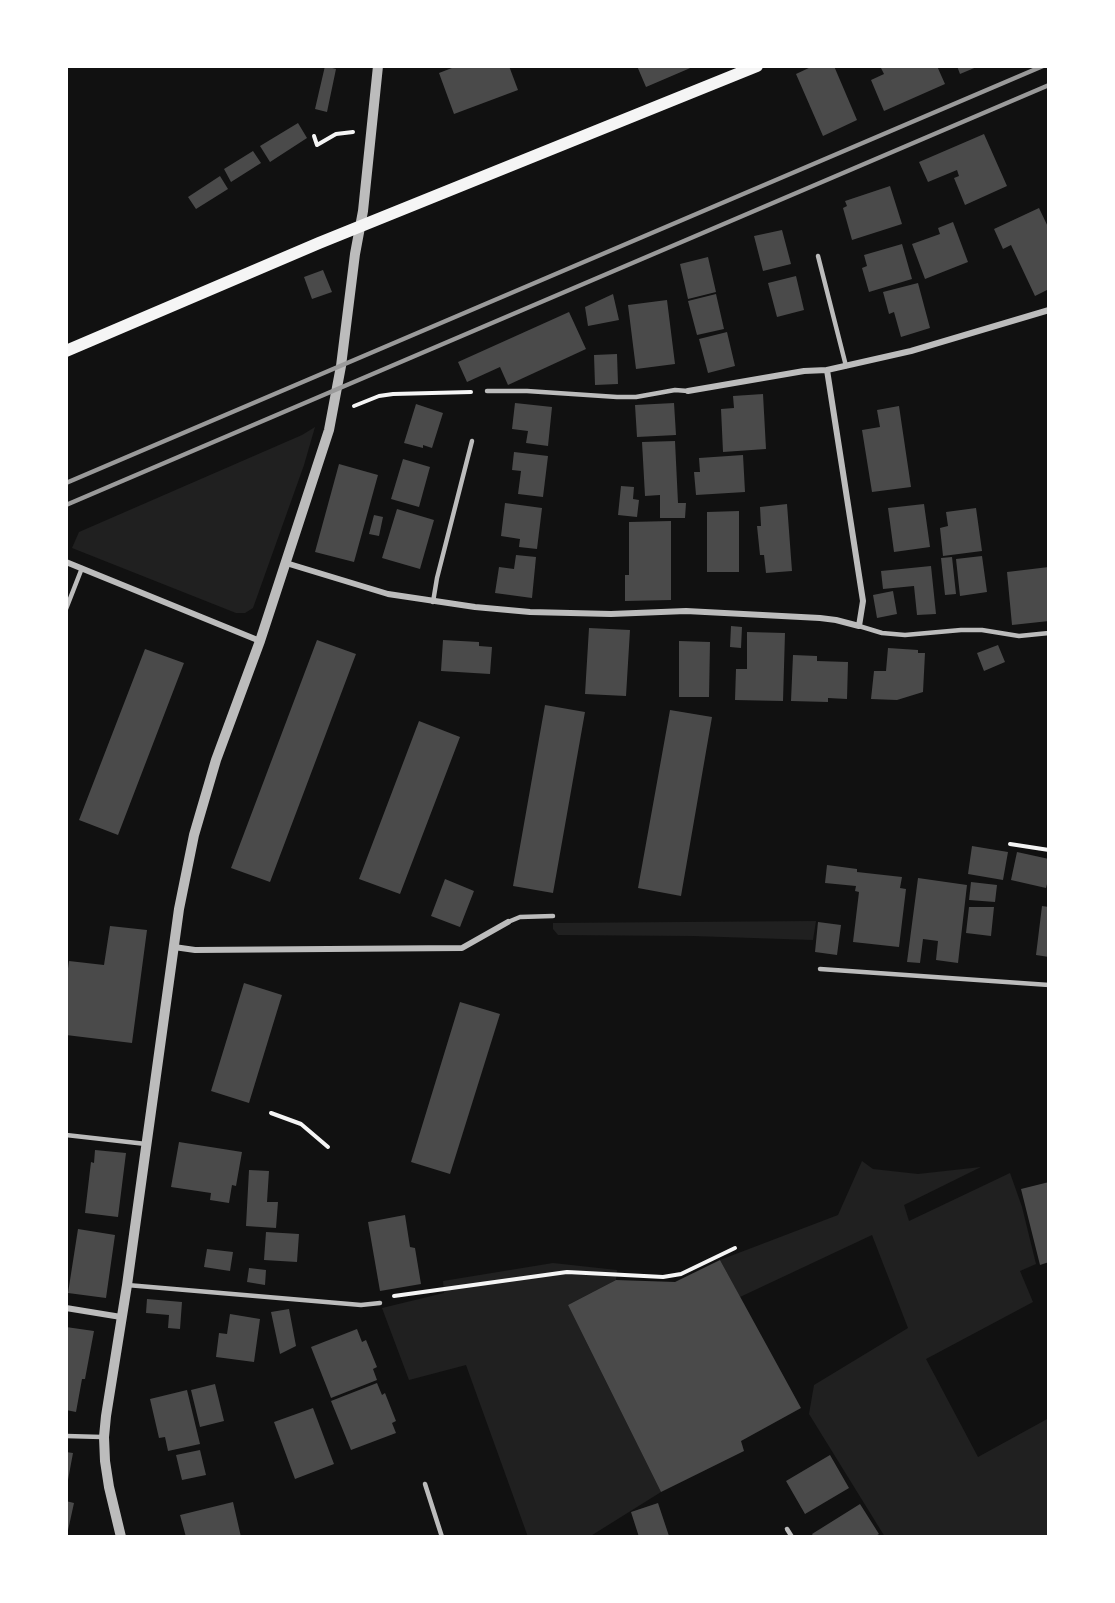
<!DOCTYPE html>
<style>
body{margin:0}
#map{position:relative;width:1115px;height:1603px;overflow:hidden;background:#111;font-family:"Times New Roman",serif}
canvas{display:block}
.frame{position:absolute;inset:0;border:68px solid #fff;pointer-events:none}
</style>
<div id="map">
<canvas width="1115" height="1603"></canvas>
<div class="frame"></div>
</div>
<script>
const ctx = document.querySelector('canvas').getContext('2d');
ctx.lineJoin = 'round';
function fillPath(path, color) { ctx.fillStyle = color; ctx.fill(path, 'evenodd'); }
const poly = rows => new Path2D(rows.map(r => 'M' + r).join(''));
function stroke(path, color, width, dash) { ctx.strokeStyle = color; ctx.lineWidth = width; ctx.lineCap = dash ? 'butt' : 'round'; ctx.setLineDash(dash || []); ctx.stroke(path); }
fillPath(poly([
 [315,427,304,465,253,608,245,613,236,613,72,548,79,532,302,435],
 [816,921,813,940,693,936,558,935,553,929,553,923],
 [862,1161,873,1169,918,1174,981,1167,904,1205,909,1221,1010,1173,1022,1207,1036,1264,1020,1271,1033,1302,926,1359,978,1457,1049,1418,1049,1537,885,1537,809,1414,814,1385,908,1328,872,1235,740,1297,720,1260,838,1215],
 [553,1263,617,1270,616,1280,568,1305,661,1492,589,1537,528,1537,466,1365,409,1380,382,1308,444,1293,443,1281]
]), '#202020');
fillPath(poly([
 [325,66,336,69,327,112,315,109],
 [457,66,509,66,518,90,454,114,439,73],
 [637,66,695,66,646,87],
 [813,66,834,66,857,120,823,136,796,74],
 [880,66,937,66,945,84,884,111,871,80,884,74],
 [957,66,979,66,960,74],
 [298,123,307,138,270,162,260,146],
 [984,134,1007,186,965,205,954,178,959,176,957,170,928,182,919,162],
 [253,151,261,163,231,182,224,169],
 [220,176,228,189,196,209,188,197],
 [890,186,902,224,852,240,843,208,847,206,845,201],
 [1039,208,1049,229,1049,289,1035,296,1011,245,1003,249,994,229],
 [953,222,968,262,925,279,912,244,940,234,938,228],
 [782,230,791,264,763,271,754,236],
 [902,244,912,279,869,292,862,268,867,266,864,255],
 [708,257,716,292,688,299,680,264],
 [323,270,332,292,312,299,304,277],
 [796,276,804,310,777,317,768,283],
 [918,283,930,328,901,337,894,312,889,314,883,292],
 [613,294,619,320,588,326,585,307],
 [716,294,724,329,697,335,688,301],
 [667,300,675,364,636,369,628,305],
 [569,312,586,349,508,385,500,367,467,382,458,362],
 [727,332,735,366,708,373,699,339],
 [617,354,618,384,595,385,594,355],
 [763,394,766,449,723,452,721,409,734,408,733,396],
 [515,403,552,407,548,446,526,443,528,431,512,429],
 [674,403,676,435,637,437,635,405],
 [416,404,443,413,432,448,423,445,423,448,404,443],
 [899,406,911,487,872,492,862,430,880,427,877,410],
 [675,441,678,503,686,503,685,518,660,518,660,495,645,496,642,442],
 [514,452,548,456,543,497,518,494,521,471,512,470],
 [743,455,745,492,696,495,694,472,700,472,699,458],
 [403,459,430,467,419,507,391,499],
 [339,464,378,475,354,562,315,552],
 [621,486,634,487,633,499,639,500,637,517,618,515],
 [505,503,542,508,537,549,519,547,520,539,501,536],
 [787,504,792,571,766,573,764,555,760,555,757,526,761,526,760,507],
 [924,504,930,547,894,552,888,508],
 [976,508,982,551,943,556,940,528,948,526,946,512],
 [397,509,434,520,420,569,382,558],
 [739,511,739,572,707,572,707,512],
 [374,515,383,517,379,536,369,534],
 [671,521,671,600,625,601,625,575,629,575,629,522],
 [516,555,536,557,532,598,495,593,499,567,514,569],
 [982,556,987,592,960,596,956,559],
 [952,557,956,594,945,595,941,558],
 [931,566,936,614,917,615,914,586,883,589,881,571],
 [1049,567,1049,621,1012,625,1007,572],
 [893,591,897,614,877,618,873,595],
 [731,626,742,627,741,648,730,647],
 [589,628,630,630,626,696,585,694],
 [747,632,785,633,783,701,735,700,736,669,747,669],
 [317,640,356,654,270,882,231,868],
 [443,640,479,642,479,646,492,647,490,674,441,671],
 [679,641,710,642,709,697,679,697],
 [998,645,1005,662,984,671,977,653],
 [888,648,918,650,918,653,925,653,923,692,897,700,871,699,874,671,886,671],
 [145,649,184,663,118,835,79,820],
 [793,655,817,656,817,661,848,662,847,699,828,698,828,702,791,701],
 [545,705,585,712,553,893,513,886],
 [670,710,712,717,681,896,638,888],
 [419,721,460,737,400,894,359,879],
 [972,846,1008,852,1003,880,968,874],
 [1017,852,1049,859,1049,876,1046,888,1011,880],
 [827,865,857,869,857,872,902,877,900,888,906,889,899,947,853,942,859,892,855,891,856,886,825,883],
 [918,878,967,885,958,963,936,960,938,941,923,939,920,963,907,962],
 [445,879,474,891,460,927,431,916],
 [971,882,997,885,995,902,969,900],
 [1042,906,1049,907,1049,957,1036,955],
 [969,907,994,907,991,936,966,933],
 [818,922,841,925,837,955,815,952],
 [110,926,147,930,132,1043,66,1035,66,984,69,961,104,965],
 [244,983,282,995,249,1103,211,1091],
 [460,1002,500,1014,450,1174,411,1162],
 [179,1142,242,1152,236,1186,232,1185,229,1203,210,1200,211,1193,171,1187],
 [95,1150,126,1153,118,1217,85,1213,91,1162,94,1163],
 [249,1170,269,1171,267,1202,278,1202,276,1228,246,1226],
 [1049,1182,1049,1262,1040,1265,1021,1189],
 [405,1215,410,1247,415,1248,421,1284,380,1291,368,1222],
 [78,1229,115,1235,106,1298,68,1293],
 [266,1232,299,1234,297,1262,264,1260],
 [207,1249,233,1252,230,1271,204,1267],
 [720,1260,801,1408,741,1441,744,1451,661,1492,568,1305,616,1280,675,1282],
 [249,1268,266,1270,265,1285,247,1282],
 [147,1299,182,1302,180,1329,168,1328,169,1315,146,1313],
 [289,1309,296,1346,280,1354,271,1312],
 [230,1314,260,1319,254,1362,216,1357,219,1333,227,1334],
 [66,1327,94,1331,85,1379,82,1379,76,1412,66,1410],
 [357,1329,362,1342,366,1340,377,1367,373,1369,377,1380,331,1398,311,1347],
 [377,1383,382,1395,385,1393,396,1421,392,1423,396,1433,351,1450,331,1401],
 [215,1384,224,1421,200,1427,191,1390],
 [187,1390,200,1444,168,1451,165,1437,159,1438,150,1399],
 [313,1408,334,1464,295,1479,274,1422],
 [200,1450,206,1475,182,1480,176,1455],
 [66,1452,73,1453,68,1480,66,1480],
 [830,1455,849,1488,805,1514,786,1481],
 [66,1501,74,1503,67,1535,66,1535],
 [233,1502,241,1537,186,1537,180,1515],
 [658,1503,669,1536,639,1537,631,1512],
 [860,1504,879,1534,874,1537,814,1537,812,1534]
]), '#4a4a4a');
stroke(poly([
 [314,136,317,145,336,134,353,132],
 [354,406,379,396,393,394,471,392],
 [1010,844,1049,850],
 [271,1113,301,1124,328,1147],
 [394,1296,567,1272,663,1277,681,1274,735,1248]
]), '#f5f5f5', 4);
stroke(poly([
 [818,256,846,366],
 [487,391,527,391,617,397,636,397,675,390,688,391],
 [433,602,437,578,472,441],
 [66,609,82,568],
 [859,626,882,633,905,635,961,630,982,630,1019,636,1049,633],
 [508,922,520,917,553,916],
 [820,969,1049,985],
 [66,1135,146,1144],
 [127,1285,361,1305,380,1303],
 [66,1436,102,1437],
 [425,1484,442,1537],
 [787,1529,792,1537]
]), '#bcbcbc', 4.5);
stroke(poly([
 [688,391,804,371,827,370],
 [66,562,260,641],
 [286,563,388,594,475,607,530,612,611,614,686,611,820,618,836,620,859,626,863,601,827,370,911,351,1049,310],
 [174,947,195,950,462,948,508,922],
 [66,1308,121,1317]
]), '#bcbcbc', 6);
stroke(poly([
 [121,1537,109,1487,105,1461,104,1437,106,1416,127,1285,179,909,194,835,216,760,260,641,329,430,341,366,355,254,363,211,378,66]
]), '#bcbcbc', 10);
stroke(poly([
 [66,351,319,243,757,66]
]), '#f5f5f5', 12);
stroke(poly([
 [66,483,1043,66],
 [66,505,1049,85]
]), '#9a9a9a', 4.5);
</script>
